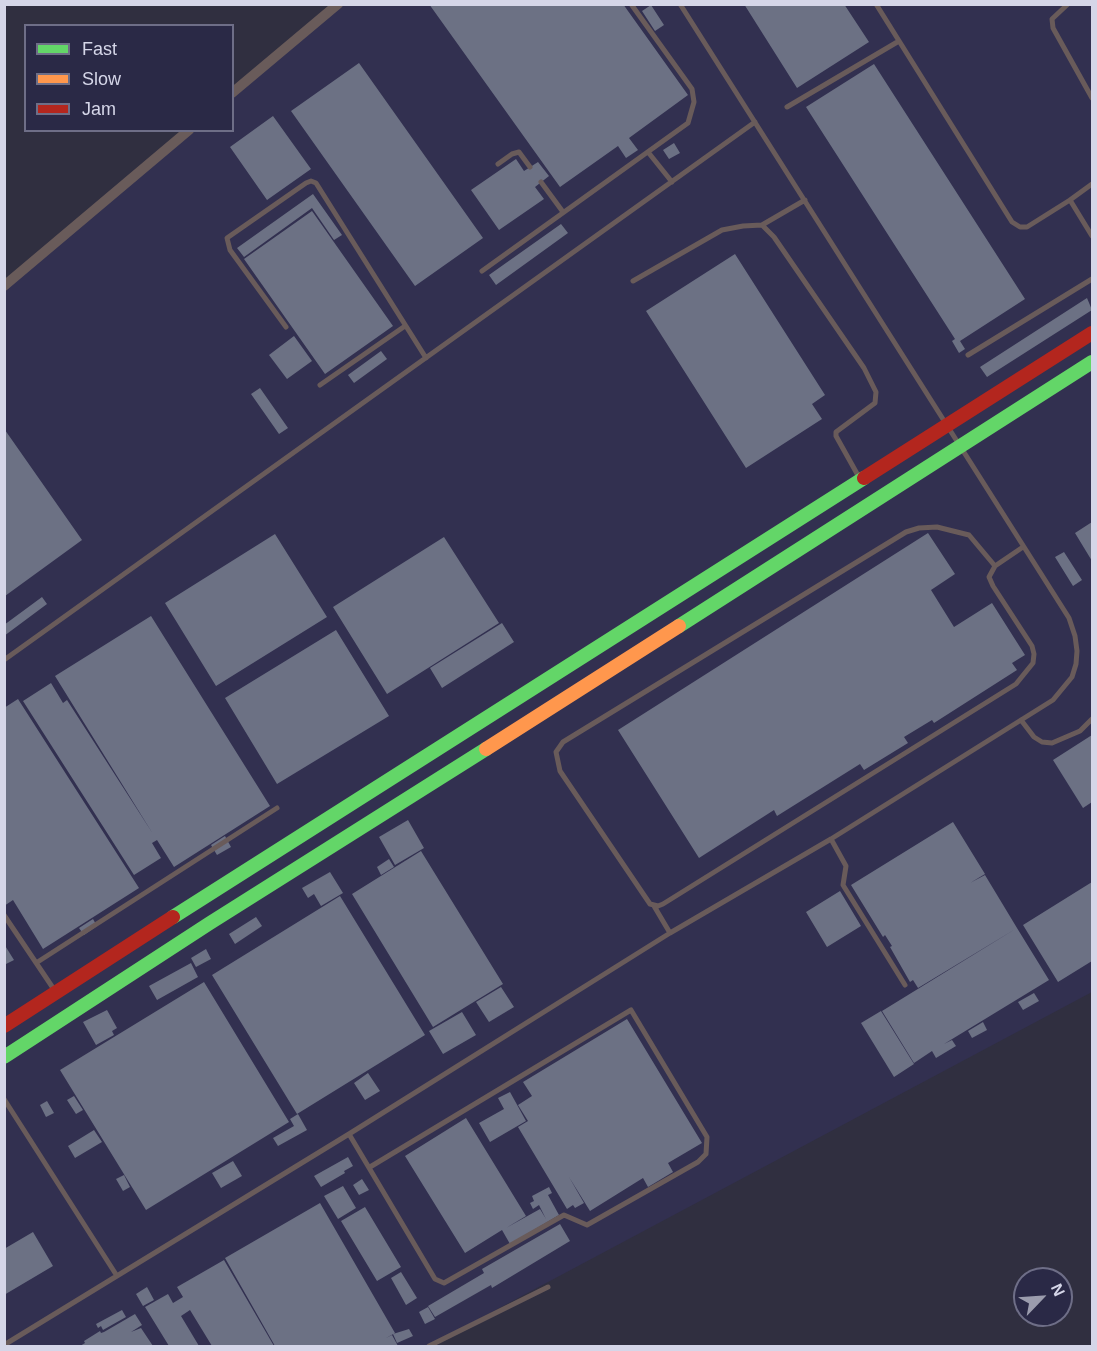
<!DOCTYPE html>
<style>
body{margin:0}
#map{position:relative;width:1097px;height:1351px;overflow:hidden;background:#302f40;font-family:Arial,sans-serif}
canvas{display:block}
.frame{position:absolute;inset:0;border:6px solid #d5d6e8;pointer-events:none}
.legend{position:absolute;left:24px;top:24px;width:210px;height:108px;box-sizing:border-box;background:#2a2946;border:2px solid #6e6e87;margin:0;padding:8px 10px;list-style:none;font-size:18px;color:#d5d6e8}
.legend li{display:flex;align-items:center;gap:12px;height:30px}
.legend b{width:30px;border:2px solid #6e6e87}
.north{position:absolute;left:1013px;top:1267px;width:60px;height:60px;box-sizing:border-box;background:#2a2946;border:2px solid #6e6e87;border-radius:50%;rotate:65deg;font-size:16px;font-weight:700;line-height:24px;text-align:center;color:#d5d6e8}
.north::after{content:'';display:block;margin:auto;width:21px;height:27px;background:#9b9cad;clip-path:polygon(50% 0,100% 100%,50% 72%,0 100%)}
</style>
<div id="map">
<canvas width="1097" height="1351"></canvas>
<div class="frame"></div>
<ul class="legend">
<li><b style="height:8px;background:#63d668"></b>Fast</li>
<li><b style="height:8px;background:#ff974d"></b>Slow</li>
<li><b style="height:8px;background:#b3261e"></b>Jam</li>
</ul>
<div class="north">N</div>
</div>
<script>
const ctx = document.querySelector('canvas').getContext('2d');
ctx.lineJoin = 'round';
function fillPath(path, color) { ctx.fillStyle = color; ctx.fill(path, 'evenodd'); }
const poly = rows => new Path2D(rows.map(r => 'M' + r).join(''));
function stroke(path, color, width, dash) { ctx.strokeStyle = color; ctx.lineWidth = width; ctx.lineCap = dash ? 'butt' : 'round'; ctx.setLineDash(dash || []); ctx.stroke(path); }
fillPath(poly([
 [340,5,1092,5,1092,992,428,1346,5,1346,5,285,189,131,232,130,233,94]
]), '#323050');
fillPath(poly([
 [429,4,623,4,688,95,629,138,638,150,626,158,618,146,560,187],
 [744,4,844,4,869,42,797,88],
 [651,5,664,25,655,31,642,11],
 [359,63,483,238,415,286,291,111],
 [874,64,1025,299,960,341,965,349,959,353,952,341,955,339,806,107],
 [273,116,311,169,267,200,230,147],
 [674,143,680,153,669,159,663,150],
 [516,159,524,171,538,162,549,176,535,187,544,199,499,230,471,190],
 [313,194,342,235,334,240,312,208,244,257,237,248],
 [312,211,393,326,325,374,244,259],
 [561,224,568,233,496,285,489,275],
 [735,254,825,395,812,404,822,419,746,468,646,311],
 [1087,298,1092,310,987,377,980,367],
 [294,336,312,361,287,379,269,355],
 [381,351,387,359,354,383,348,375],
 [260,388,288,428,279,434,251,394],
 [5,430,82,540,5,596],
 [1092,522,1092,561,1075,533],
 [928,533,955,574,931,590,954,627,992,603,1025,655,1012,663,1017,670,934,723,932,720,904,737,908,743,864,770,860,764,777,816,774,810,699,858,618,730],
 [275,534,327,617,216,686,165,603],
 [444,537,499,623,387,694,333,607],
 [1064,552,1082,580,1073,586,1055,557],
 [42,597,47,604,4,636,4,625],
 [151,616,270,806,174,867,157,840,152,843,161,858,134,875,23,701,51,683,63,703,67,700,153,834,55,676],
 [502,623,514,642,442,688,430,668],
 [336,630,389,716,277,784,225,698],
 [18,699,139,888,43,949,13,900,4,906,4,708],
 [1092,735,1092,802,1083,808,1053,760],
 [408,820,424,848,395,865,379,837],
 [953,822,985,874,970,883,985,875,1017,928,918,988,913,980,910,982,890,947,892,946,885,935,883,937,851,885],
 [225,836,231,847,217,855,211,845],
 [421,851,503,984,433,1027,352,894],
 [389,859,394,867,381,875,377,867],
 [330,872,343,893,321,906,314,894,308,898,302,888],
 [1092,882,1092,961,1058,982,1023,925],
 [840,891,861,926,827,947,806,912],
 [340,896,425,1035,297,1114,212,975],
 [256,917,262,926,235,944,229,934],
 [93,919,97,926,84,935,79,928],
 [1017,928,1049,980,944,1044,952,1040,956,1046,936,1058,932,1051,914,1063,882,1011],
 [4,944,14,960,4,965],
 [206,949,211,959,196,967,191,958],
 [191,963,198,977,157,1000,149,986],
 [204,982,289,1122,146,1210,60,1070],
 [501,987,514,1007,489,1022,476,1002],
 [1034,993,1039,1001,1023,1010,1018,1002],
 [107,1010,117,1028,112,1031,114,1035,96,1045,83,1022],
 [881,1011,914,1064,894,1077,861,1023],
 [462,1012,476,1035,443,1054,429,1031],
 [627,1019,702,1143,668,1163,673,1172,648,1187,643,1178,590,1211,569,1177,584,1203,575,1208,573,1205,567,1209,518,1127,528,1121,518,1105,532,1096,523,1082],
 [983,1022,987,1030,972,1038,968,1031],
 [368,1073,380,1091,365,1100,354,1083],
 [510,1092,526,1121,490,1142,479,1123,504,1109,498,1098],
 [74,1096,83,1110,76,1114,67,1100],
 [47,1101,54,1113,46,1117,40,1105],
 [298,1114,307,1130,278,1146,273,1138,294,1126,290,1119],
 [466,1118,526,1216,506,1228,540,1209,546,1219,539,1205,533,1209,530,1203,534,1201,532,1196,549,1187,552,1193,548,1195,559,1215,510,1244,502,1230,465,1253,405,1156],
 [94,1130,102,1142,75,1158,68,1146],
 [348,1157,353,1166,344,1171,345,1173,321,1187,314,1176],
 [233,1161,242,1176,221,1188,212,1173],
 [124,1175,130,1187,123,1191,116,1179],
 [362,1179,369,1190,359,1195,353,1185],
 [343,1186,356,1208,338,1219,324,1196],
 [320,1203,395,1333,386,1338,392,1335,398,1346,275,1346,225,1258],
 [365,1207,401,1267,377,1281,341,1221],
 [560,1224,570,1241,492,1288,491,1285,435,1317,428,1306,484,1273,482,1269],
 [33,1232,53,1266,4,1295,4,1249],
 [224,1260,274,1346,212,1346,190,1310,181,1316,199,1346,169,1346,145,1307,168,1294,173,1303,183,1297,177,1287],
 [401,1272,417,1298,406,1305,391,1278],
 [147,1287,154,1300,143,1306,136,1294],
 [428,1307,435,1319,425,1324,419,1312],
 [122,1310,126,1317,103,1330,101,1326,98,1328,96,1324],
 [135,1314,142,1325,131,1332,141,1328,153,1346,80,1346,85,1343,84,1341,100,1331,101,1333,104,1332],
 [409,1329,413,1336,397,1343,393,1334]
]), '#6c7184');
stroke(poly([
 [876,4,1012,222,1020,227,1027,227,1070,200,1092,236],
 [1068,4,1052,19,1053,28,1092,98],
 [787,107,899,41],
 [648,152,672,182],
 [498,164,512,154,519,152,530,167],
 [541,182,563,212],
 [1070,200,1092,184],
 [762,225,805,200],
 [482,271,688,123,694,102,692,89,631,4],
 [633,281,722,230,743,226,762,225,774,237,864,368,876,392,875,403,836,432,836,436,860,479],
 [286,327,230,250,227,238,306,183,311,181,316,183,426,358],
 [968,355,1092,279],
 [320,385,405,326],
 [995,566,969,535,937,527,919,528,906,532,563,742,556,752,560,771,650,904,658,906,663,904,1016,684,1033,663,1034,654,1032,646,993,586,989,577,995,566,1023,547],
 [4,660,755,122],
 [1021,720,1034,737,1042,742,1052,743,1080,731,1092,719],
 [831,839,846,866,843,885,905,985],
 [654,906,670,933],
 [4,915,55,991],
 [36,963,277,808],
 [4,1099,117,1276],
 [349,1134,435,1279,444,1283,564,1215,587,1225,698,1162,706,1154,707,1137,631,1010,370,1167],
 [4,1345,349,1134,670,933,831,839,1053,700,1072,677,1076,664,1077,651,1075,636,1069,618,680,4],
 [429,1346,548,1287]
]), '#695b5a', 5);
stroke(poly([
 [232,93,338,4],
 [4,286,189,130]
]), '#695b5a', 10);
stroke(poly([
 [679,626,1092,362],
 [173,917,864,478],
 [4,1057,210,923,486,749]
]), '#63d668', 14);
stroke(poly([
 [486,749,679,626]
]), '#ff974d', 14);
stroke(poly([
 [864,478,1092,333],
 [4,1026,173,917]
]), '#b3261e', 14);
</script>
